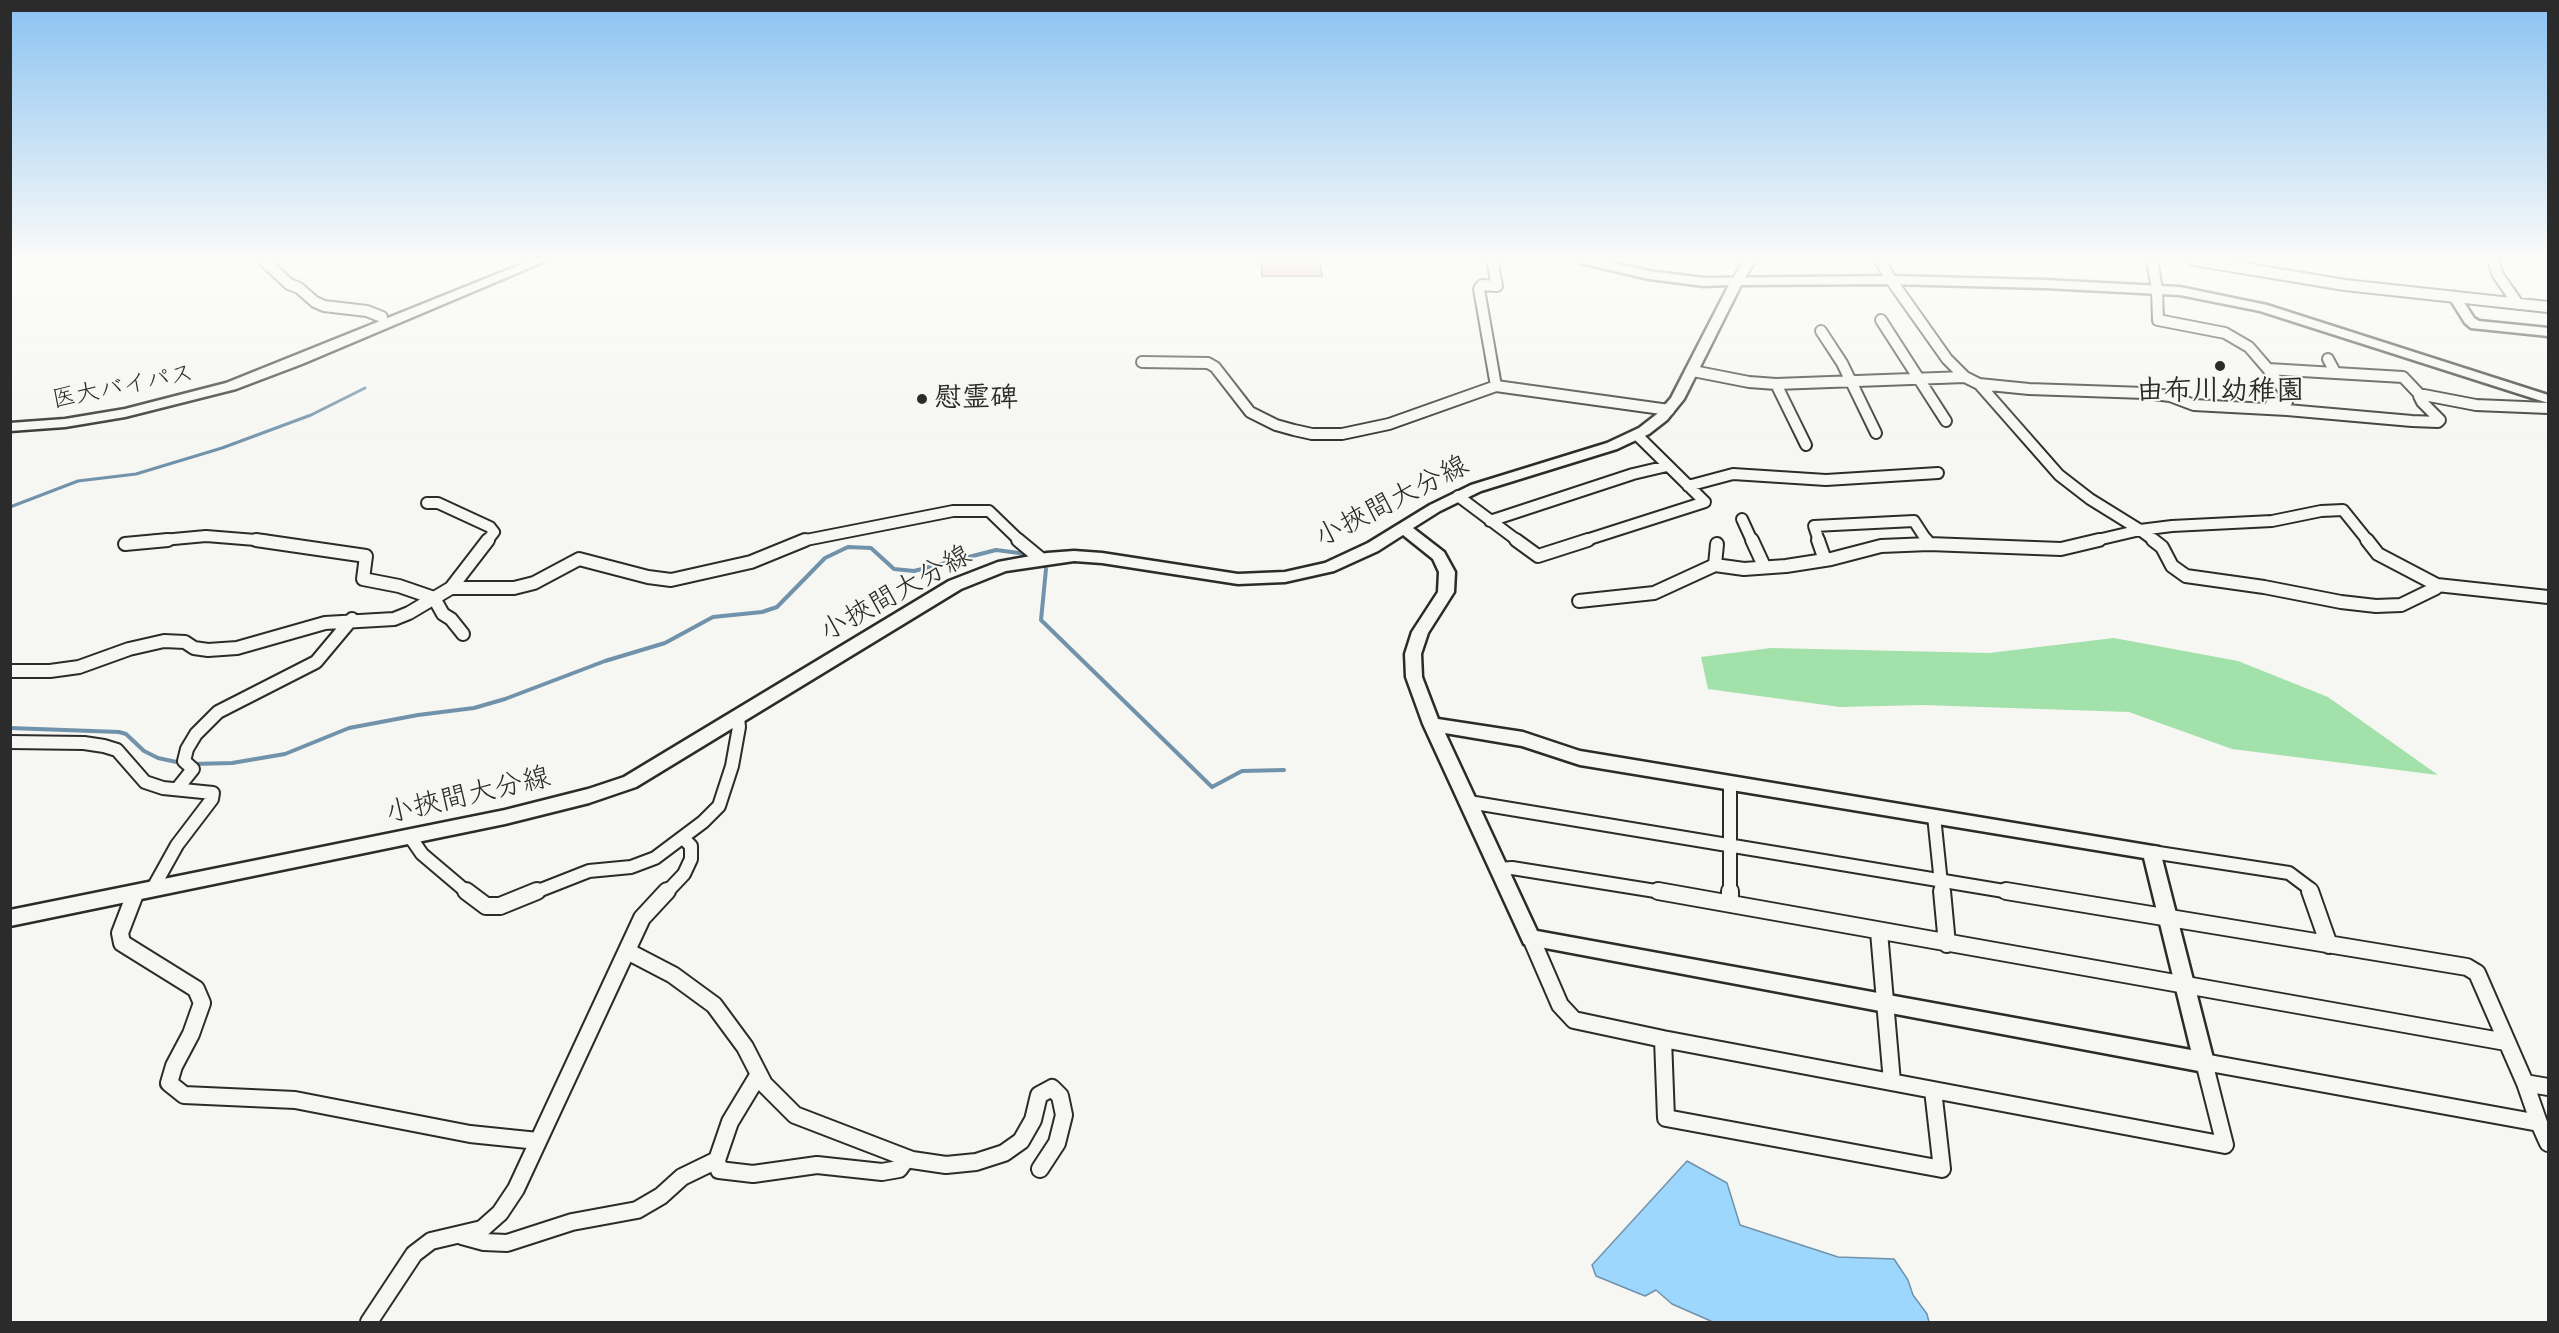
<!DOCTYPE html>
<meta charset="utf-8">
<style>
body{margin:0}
#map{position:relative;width:2559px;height:1333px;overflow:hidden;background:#f6f6f2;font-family:Caveat,sans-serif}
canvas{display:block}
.frame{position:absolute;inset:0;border:12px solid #2b2b2b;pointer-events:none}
</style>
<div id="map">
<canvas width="2559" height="1333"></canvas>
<div class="frame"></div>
</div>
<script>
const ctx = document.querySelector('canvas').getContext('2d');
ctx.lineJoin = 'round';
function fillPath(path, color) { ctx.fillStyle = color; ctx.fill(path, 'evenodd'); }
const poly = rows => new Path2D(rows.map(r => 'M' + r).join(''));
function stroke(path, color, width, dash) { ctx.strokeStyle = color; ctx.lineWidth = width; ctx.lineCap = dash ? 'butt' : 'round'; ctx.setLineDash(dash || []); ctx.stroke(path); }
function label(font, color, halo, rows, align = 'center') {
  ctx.font = font + ' Caveat,"Klee One",sans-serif'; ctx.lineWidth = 4.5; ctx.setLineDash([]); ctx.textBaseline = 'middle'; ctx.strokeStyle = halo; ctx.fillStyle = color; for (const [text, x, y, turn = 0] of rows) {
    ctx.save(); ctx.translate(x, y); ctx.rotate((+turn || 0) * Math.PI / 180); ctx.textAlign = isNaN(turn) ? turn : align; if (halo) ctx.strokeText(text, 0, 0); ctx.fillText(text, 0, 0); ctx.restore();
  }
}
fillPath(poly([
 [2114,638,2238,661,2328,697,2438,775,2232,749,2129,712,1923,705,1840,707,1708,689,1701,657,1771,648,1989,653]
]), '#a2e1a9');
const water = poly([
 [1687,1161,1727,1183,1740,1225,1838,1257,1894,1259,1908,1280,1913,1295,1927,1314,1929,1322,1713,1322,1672,1304,1656,1290,1645,1296,1596,1276,1592,1265,1687,1161]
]);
fillPath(water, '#9ed7fe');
stroke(water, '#7092aa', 1.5);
stroke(poly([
 [10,507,78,481,136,474,222,448,311,415,365,388]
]), '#7092aa', 3);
stroke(poly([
 [1046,569,1041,620,1212,787,1242,771,1284,770],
 [10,728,119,732,126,734,144,751,158,758,181,763],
 [192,764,232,763,285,754,349,728,418,715,474,708,505,699,605,661,665,643,713,617,762,612,777,607,825,558,848,547,871,548,894,569,914,571,996,550,1027,554]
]), '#7092aa', 4);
const building = poly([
 [1261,260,1320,260,1322,276,1262,276,1261,260]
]);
fillPath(building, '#e4b495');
stroke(building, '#2b2b2b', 1.5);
const streetFar2 = poly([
 [263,260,289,284,299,288,315,302,324,306,367,311,382,317],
 [1880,260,1891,280,1947,359,1965,377,1979,384,2029,389,2145,393,2170,396,2194,405,2287,410,2412,421,2438,422,2440,420,2422,402,2419,396,2424,395,2476,405,2548,408],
 [2152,260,2157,289,2158,320,2225,333,2249,347,2268,369,2403,377,2421,396],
 [2194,260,2345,285,2548,307],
 [2493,260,2498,275,2518,304],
 [1736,283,1750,260],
 [1881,320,1946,421],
 [1821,331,1842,363,1876,433],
 [2328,359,2335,372],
 [1142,362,1208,363,1215,367,1250,412,1276,425,1294,430,1312,434,1342,434,1389,424,1496,386,1479,289,1482,285,1497,286,1492,260],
 [2268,369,2288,396,2287,402,2271,404],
 [1693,371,1749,382,1776,384,1965,377],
 [1776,384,1806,445],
 [1979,384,2059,475,2090,499,2140,530,2093,541],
 [1496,386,1669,410],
 [1688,486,1733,474,1826,480,1938,473],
 [1458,496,1518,541],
 [427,503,438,503,490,527,494,532,487,541],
 [1742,519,1752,541],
 [1490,521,1633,474,1667,466],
 [2140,530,2172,526,2272,521,2321,511,2343,510,2368,541],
 [2140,530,2155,541],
 [152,541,206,536,268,541],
 [801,541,953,511,989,511,1020,541],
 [1583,541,1705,502,1637,435],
 [1819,541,1814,526,1914,521,1927,541]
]);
const streetFar1 = poly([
 [256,540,366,556,363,579,399,586,434,598,443,614,451,619,463,634],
 [1018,540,1041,559],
 [1516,540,1538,556,1588,540],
 [1752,540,1764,566],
 [1818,540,1825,560],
 [1926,540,1929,544],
 [2153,540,2162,547,2172,566,2186,576,2264,587,2341,602,2376,606,2401,605,2436,588,2437,585],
 [2367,540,2378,554,2437,585,2548,597],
 [125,544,168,540],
 [1715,565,1717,544],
 [451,588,488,540],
 [1579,601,1654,593,1715,565,1744,569,1786,566,1831,559,1881,546,1929,544,2061,549,2099,540],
 [10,671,50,671,79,667,129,649,164,641,185,642,194,648,208,650,237,648,325,623,394,619,409,613,451,588,514,588,534,583,579,559,648,577,671,580,751,562,805,540],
 [10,742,84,743,104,746,117,750,145,782,163,788,213,793,212,799,177,845,152,890],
 [1730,783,1730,893],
 [177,789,193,769,184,761,187,749,196,734,218,712,316,662,352,619],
 [1469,802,2016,893],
 [1934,816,1942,893],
 [411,838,422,854,468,893],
 [2152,852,2289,873,2309,888,2311,893],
 [1498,869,1512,868,1668,893],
 [533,893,589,871,631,867,655,858,703,822,719,806,732,766,739,727,738,718],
 [666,893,684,874,691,859,691,846,683,838]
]);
const street = poly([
 [466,891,486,906,500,906,537,891],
 [1658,891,2506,1042],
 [1730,891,1730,903],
 [1942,891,1947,944],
 [2310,891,2329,945],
 [135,894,120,933,122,943,196,989,202,1003,191,1034,174,1066,169,1083,184,1095,295,1100,470,1134,538,1141],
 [1879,932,1892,1082],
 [1531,938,1560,1005,1574,1020,1663,1039,2225,1145,2204,1062,2539,1123,2525,1083,2477,973,2467,967,2006,891],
 [627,951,673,975,714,1005,745,1047,764,1084,795,1115,912,1160,946,1165,976,1162,1004,1153,1021,1141,1033,1120,1039,1095,1052,1088,1060,1096,1064,1115,1057,1143,1040,1169],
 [1663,1039,1666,1118,1942,1169,1933,1090],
 [759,1074,730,1122,717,1160,719,1170,753,1174,817,1165,882,1172,899,1169,907,1158],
 [2525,1083,2548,1087],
 [2539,1123,2548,1143],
 [462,1236,484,1242,507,1243,572,1222,637,1210,661,1196,682,1177,717,1160],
 [369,1322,414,1254,431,1241,482,1229,500,1213,516,1189,642,918,667,891]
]);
const secondary = poly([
 [532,260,548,260,302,364,236,389,125,417,65,427,10,431,10,423,65,419,125,409,226,383,532,260],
 [1578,260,1599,260,1649,271,1704,278,1891,276,2045,280,2180,287,2267,305,2548,395,2548,403,2260,311,2180,295,2045,288,1891,284,1741,285,1684,399,1667,420,1649,434,1617,449,1481,491,1440,511,1413,528,1444,552,1455,572,1454,592,1428,633,1421,654,1422,677,1438,719,1523,732,1580,751,2159,847,2214,1062,2211,1069,2204,1072,1524,944,1423,724,1406,677,1405,654,1412,632,1438,592,1439,572,1433,559,1403,535,1378,551,1334,571,1285,582,1238,584,1102,563,1074,561,1006,571,961,589,636,787,589,803,505,824,10,926,10,910,505,810,588,789,624,777,949,581,998,562,1047,553,1074,551,1102,553,1238,574,1285,572,1325,563,1368,543,1430,505,1471,485,1607,443,1639,428,1657,414,1671,398,1729,285,1704,286,1649,279,1580,263,1578,260],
 [1445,733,1522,746,1580,765,2144,858,2191,1050,1537,931,1445,733],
 [2454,292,2458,293,2474,318,2479,321,2548,328,2548,336,2471,328,2465,323,2448,296,2454,292]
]);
stroke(streetFar2, '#2b2b2b', 14);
stroke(streetFar1, '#2b2b2b', 16);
stroke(street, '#2b2b2b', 20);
stroke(secondary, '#2b2b2b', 5);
stroke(streetFar2, '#f6f6f2', 10);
stroke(streetFar1, '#f6f6f2', 12);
stroke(street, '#f6f6f2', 16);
fillPath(secondary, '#f6f6f2');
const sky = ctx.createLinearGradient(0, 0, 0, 447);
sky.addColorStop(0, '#8ac2f1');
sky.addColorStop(0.58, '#fbfbf9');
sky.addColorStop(1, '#fbfbf900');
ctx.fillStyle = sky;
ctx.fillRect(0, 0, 2559, 447);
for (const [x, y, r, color] of [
 [2220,366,6,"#2b2b2b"],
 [922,399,6,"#2b2b2b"]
]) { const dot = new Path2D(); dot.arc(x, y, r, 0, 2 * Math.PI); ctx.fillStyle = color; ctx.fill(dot); stroke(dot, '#f6f6f2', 2); }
label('24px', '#2b2b2b', '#f6f6f2', [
 ["医大バイパス",123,387,-11]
]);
label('bold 28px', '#2b2b2b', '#f6f6f2', [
 ["由布川幼稚園",2220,392],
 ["慰霊碑",934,399,"left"]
]);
label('28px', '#2b2b2b', '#f6f6f2', [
 ["小挾間大分線",1392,502,-27],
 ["小挾間大分線",896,594,-29],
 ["小挾間大分線",468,796,-13]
]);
</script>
